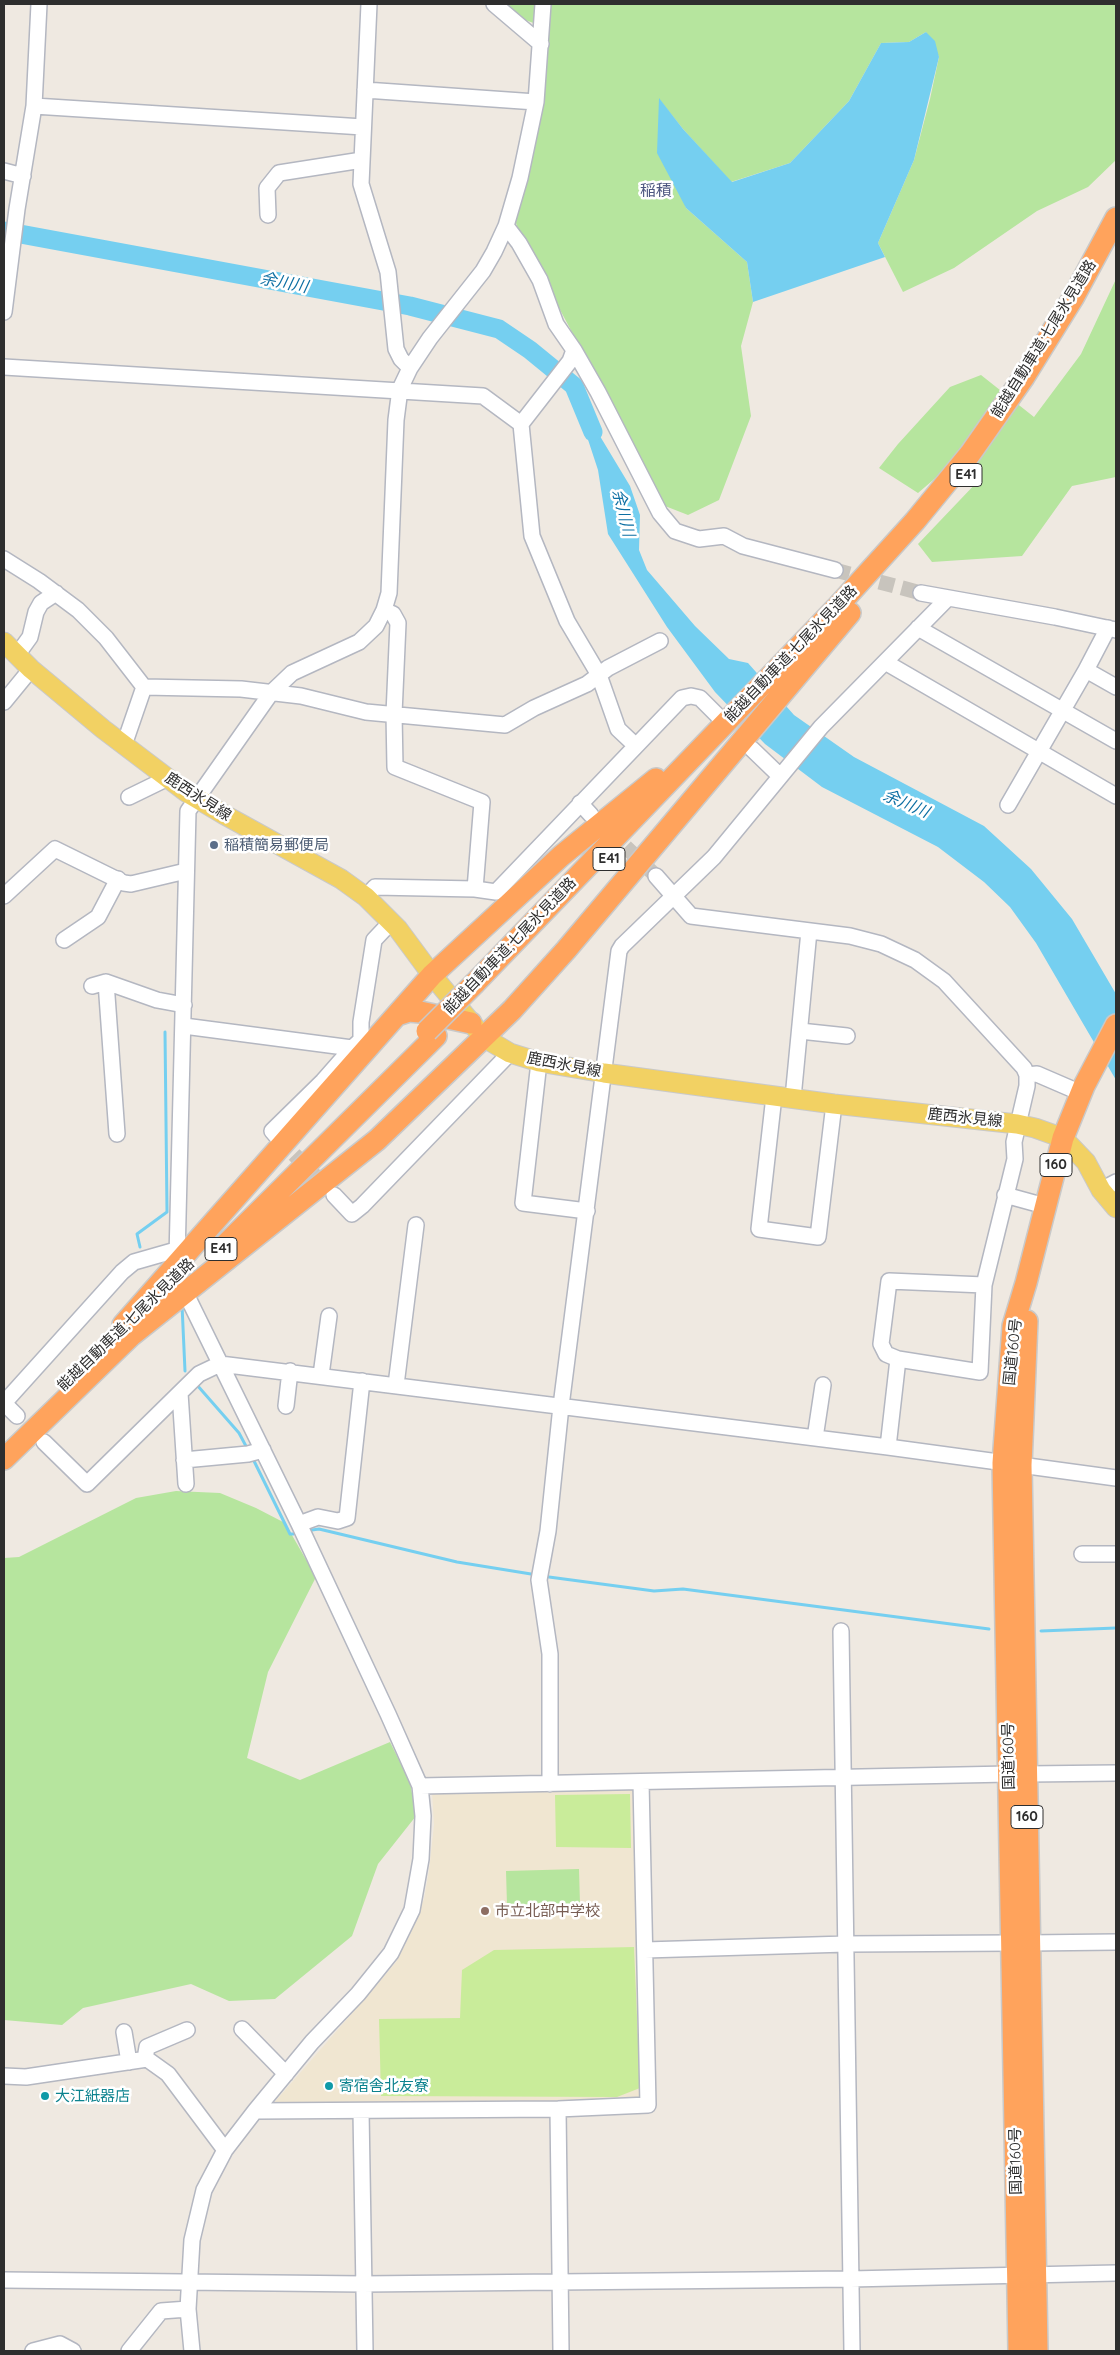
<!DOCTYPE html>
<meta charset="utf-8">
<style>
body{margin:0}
#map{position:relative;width:1120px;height:2355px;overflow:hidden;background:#efe9e1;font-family:Quicksand,sans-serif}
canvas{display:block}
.frame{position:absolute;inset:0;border:5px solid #2e2e2e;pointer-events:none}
</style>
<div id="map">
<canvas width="1120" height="2355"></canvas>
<div class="frame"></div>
</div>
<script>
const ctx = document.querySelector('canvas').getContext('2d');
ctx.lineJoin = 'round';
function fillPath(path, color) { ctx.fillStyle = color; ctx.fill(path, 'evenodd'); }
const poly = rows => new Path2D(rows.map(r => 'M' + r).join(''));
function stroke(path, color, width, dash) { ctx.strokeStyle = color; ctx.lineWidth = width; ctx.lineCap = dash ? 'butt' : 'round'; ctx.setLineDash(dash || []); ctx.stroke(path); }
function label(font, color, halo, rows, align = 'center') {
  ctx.font = font + ' Quicksand,"Noto Sans JP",sans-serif'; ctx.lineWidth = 5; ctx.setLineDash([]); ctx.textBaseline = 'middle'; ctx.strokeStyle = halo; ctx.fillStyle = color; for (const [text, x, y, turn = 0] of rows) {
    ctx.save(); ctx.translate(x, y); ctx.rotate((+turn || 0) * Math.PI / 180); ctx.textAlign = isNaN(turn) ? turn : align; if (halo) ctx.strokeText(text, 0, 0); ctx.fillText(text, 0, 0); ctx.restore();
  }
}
fillPath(poly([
 [636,1787,643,2101,272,2105,375,1987,396,1962,410,1935,424,1899,429,1871,434,1825,432,1792]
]), '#f0e6d1');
fillPath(poly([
 [502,4,1116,4,1116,160,1088,187,1037,211,954,268,903,292,878,243,914,160,930,99,939,57,926,32,909,42,881,43,849,101,790,163,731,182,683,129,659,99,686,208,747,262,753,302,741,346,751,416,719,500,688,515,665,506,520,235,510,205,522,183,539,25,517,17],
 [1116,279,1116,477,1072,486,1022,556,932,562,918,544,979,480,946,469,918,493,879,468,898,444,950,387,981,375,1034,417,1081,354],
 [176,1491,220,1493,256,1508,285,1523,316,1577,268,1672,247,1758,300,1780,390,1742,410,1782,416,1816,378,1864,352,1936,275,1999,229,2001,191,1984,83,2008,62,2025,4,2020,4,1558,19,1557,136,1498],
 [579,1869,580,1904,507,1905,506,1871]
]), '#b6e59e');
fillPath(poly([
 [630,1794,631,1848,556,1847,555,1795],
 [634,1947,640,2088,617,2097,381,2096,379,2019,460,2018,462,1970,494,1950]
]), '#c9ec9a');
fillPath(poly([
 [926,32,935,41,939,57,914,160,878,243,885,257,753,302,747,262,686,208,657,153,659,98,683,129,732,182,790,163,849,101,881,43,909,42],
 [571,388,630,486,640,515,639,550,647,570,695,626,729,659,748,663,794,715,854,757,984,826,1031,869,1072,919,1116,994,1116,1080,1036,943,1010,907,984,882,938,847,822,787,765,744,715,692,667,627,608,534,598,470]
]), '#75cff0');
stroke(poly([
 [140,1247,137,1234,167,1212,165,1032],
 [182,1305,185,1371],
 [197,1385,239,1433,247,1448],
 [254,1461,290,1534,293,1534],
 [312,1530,319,1529,457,1562,531,1574],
 [549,1577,654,1591,683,1589,989,1629],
 [1041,1631,1116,1628]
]), '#75cff0', 3);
stroke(poly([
 [4,231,410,306,499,329,530,350,574,386,593,432]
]), '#75cff0', 19);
stroke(poly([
 [835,570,921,593],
 [609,831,656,876],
 [278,1138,330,1191],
 [177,1257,188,1298]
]), '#c8c4bd', 15, [15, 8]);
const minor = poly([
 [369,4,361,184,388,272,396,349,401,359,410,368],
 [494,4,541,44],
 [365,90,536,102],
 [34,106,363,127],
 [4,171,23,176],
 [268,215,267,188,279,173,362,160],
 [506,226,519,243,540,280,556,324,574,350,598,392,660,513,675,531,699,539,724,536,743,546,835,570],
 [4,312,17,209,34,106,39,4],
 [4,367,483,396,521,424],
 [4,559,39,581,78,610,106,638,144,687,241,689,301,696,366,712,505,725,534,708,587,684,608,668,660,641],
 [921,593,1055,617,1116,630],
 [384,610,393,614,398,623,394,714,395,767,482,802,475,889],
 [918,628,1116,741],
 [1108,628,1086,670,1116,687],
 [17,655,30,637,36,612,41,603,56,593],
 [885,662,1116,796],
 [4,702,31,669],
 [124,745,144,687],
 [636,746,682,698,691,696,700,698,723,721],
 [752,749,780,776],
 [129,797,168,778],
 [580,803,591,815],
 [1008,805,1086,670],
 [656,876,691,916,850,936,881,944,915,960,944,981,1024,1068,1027,1075,1027,1086,1014,1142,1015,1159,984,1285,980,1372,898,1359,888,1447],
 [4,896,55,849,124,883,131,884,186,871],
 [366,897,375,887,475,889,496,892,636,746,618,729,599,675,567,621,532,536,521,424,570,361,574,350],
 [64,940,98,917,118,879],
 [106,982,117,1134],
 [92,986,106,982,157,1000,184,1005],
 [184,1026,352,1048,323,1081,272,1131,278,1138],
 [800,1031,847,1036],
 [352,1048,361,1040,361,1022,374,940,391,922],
 [539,1062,523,1203,587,1211],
 [1027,1075,1037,1074,1081,1093],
 [774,1096,759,1229,818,1237,834,1104],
 [793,1098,809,931],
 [1101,1190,1116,1182],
 [334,1195,352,1214,362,1206,510,1053],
 [1005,1195,1045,1206],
 [177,1257,188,811,271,693,292,673,359,642,376,626,384,610,389,593,396,420,400,389,410,368,430,338,483,271,494,252,506,226,520,178,536,102,543,4],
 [188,1298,299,1524,388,1714,420,1786,423,1816,421,1859,412,1910,391,1953,358,1994,312,2042,255,2111,225,2150,204,2190,192,2240,188,2309,192,2351],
 [898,1359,886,1354,881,1344,889,1281,984,1285],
 [321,1375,329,1316],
 [396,1385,416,1225],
 [180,1393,186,1484],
 [286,1406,290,1371],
 [17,1416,4,1403,122,1272,134,1262,176,1250],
 [815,1438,823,1385],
 [44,1442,87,1484,199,1374,220,1364,888,1447,1116,1478],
 [184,1460,248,1454,263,1450],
 [299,1524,318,1517,338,1521,347,1518,362,1381],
 [1082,1554,1116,1554],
 [841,1631,852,2351],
 [1027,1774,1116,1773],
 [550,1784,550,1654,539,1580,548,1531,561,1406,619,951,622,946,714,857,821,727,947,599],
 [420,1786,1009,1774],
 [1028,1943,1116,1942],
 [645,1950,846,1944,1013,1943],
 [242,2029,286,2074],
 [124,2032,129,2062],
 [145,2059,147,2047,187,2030],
 [4,2076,26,2077,147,2059,168,2074,225,2150],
 [558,2109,561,2351],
 [255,2111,558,2109,648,2105,641,1782],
 [361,2111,365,2351],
 [4,2280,363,2284,850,2279,1116,2273],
 [33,2351,60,2344,73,2351],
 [129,2351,161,2311,188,2309]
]);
const major = poly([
 [4,642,31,669,103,729,186,792,223,814,341,879,366,897,398,929,432,975,483,1037,510,1053,539,1062,604,1073,834,1104,1017,1124,1035,1128,1063,1138,1086,1162,1101,1190,1116,1208]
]);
const highway = poly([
 [475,983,838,606,915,521,970,454,1024,377,1073,298,1116,218],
 [397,1015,409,1011,420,1012,471,1023],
 [225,1245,436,1036],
 [1027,1321,1021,1465,1037,2351],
 [123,1325,432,975,561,856,656,779],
 [128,1338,377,1140,512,1010,566,950,850,613],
 [4,1459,138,1329],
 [1019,2351,1003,1463,1013,1326,1026,1283,1063,1138,1084,1086,1116,1025]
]);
stroke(minor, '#b4b7c1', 18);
stroke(major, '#c9c9c9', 21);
stroke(highway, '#c9c9c9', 24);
stroke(minor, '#fff', 15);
stroke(major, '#f2d163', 19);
stroke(highway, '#ffa35c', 21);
const highwayBridge = poly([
 [427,1031,475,983]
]);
stroke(highwayBridge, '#c9c9c9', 24, []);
stroke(highwayBridge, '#ffa35c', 21);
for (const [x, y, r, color] of [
 [214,845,5,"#5c6f8a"],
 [485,1911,5,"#8d6e63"],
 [329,2086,5,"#0f9aa8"],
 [45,2096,5,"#0f9aa8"]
]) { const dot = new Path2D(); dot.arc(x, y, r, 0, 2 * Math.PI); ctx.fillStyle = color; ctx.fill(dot); stroke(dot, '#fff', 2); }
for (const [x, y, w] of [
 [966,475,32],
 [609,859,32],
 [1056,1165,32],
 [221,1249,32],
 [1027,1817,32]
]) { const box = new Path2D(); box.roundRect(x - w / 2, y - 11.5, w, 23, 4); ctx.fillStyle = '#fff'; ctx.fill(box); stroke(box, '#2e2e2e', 1); }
label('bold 14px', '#2e2e2e', null, [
 ["E41",966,475],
 ["E41",609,859],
 ["160",1056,1165],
 ["E41",221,1249],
 ["160",1027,1817]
]);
label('15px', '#2e2e2e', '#fff', [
 ["能越自動車道;七尾氷見道路",1044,339,-58],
 ["能越自動車道;七尾氷見道路",791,654,-46],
 ["鹿西氷見線",198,797,33],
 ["能越自動車道;七尾氷見道路",510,946,-46],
 ["鹿西氷見線",564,1065,11],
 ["鹿西氷見線",965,1118,6],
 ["能越自動車道;七尾氷見道路",126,1325,-44],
 ["国道160号",1013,1352,-84],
 ["国道160号",1009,1756,-91],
 ["国道160号",1016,2161,-91]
]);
label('15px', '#4e5e75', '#fff', [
 ["稲積簡易郵便局",224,845]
], 'left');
label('15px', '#785e54', '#fff', [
 ["市立北部中学校",495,1911]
], 'left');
label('15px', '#0d838f', '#fff', [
 ["寄宿舎北友寮",339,2086],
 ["大江紙器店",55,2096]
], 'left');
label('16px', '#4d5680', '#fff', [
 ["稲積",656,191]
]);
label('italic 16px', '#0d6fa3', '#fff', [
 ["余川川",284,283,11],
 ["余川川",623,513,76],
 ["余川川",906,804,23]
]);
</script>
